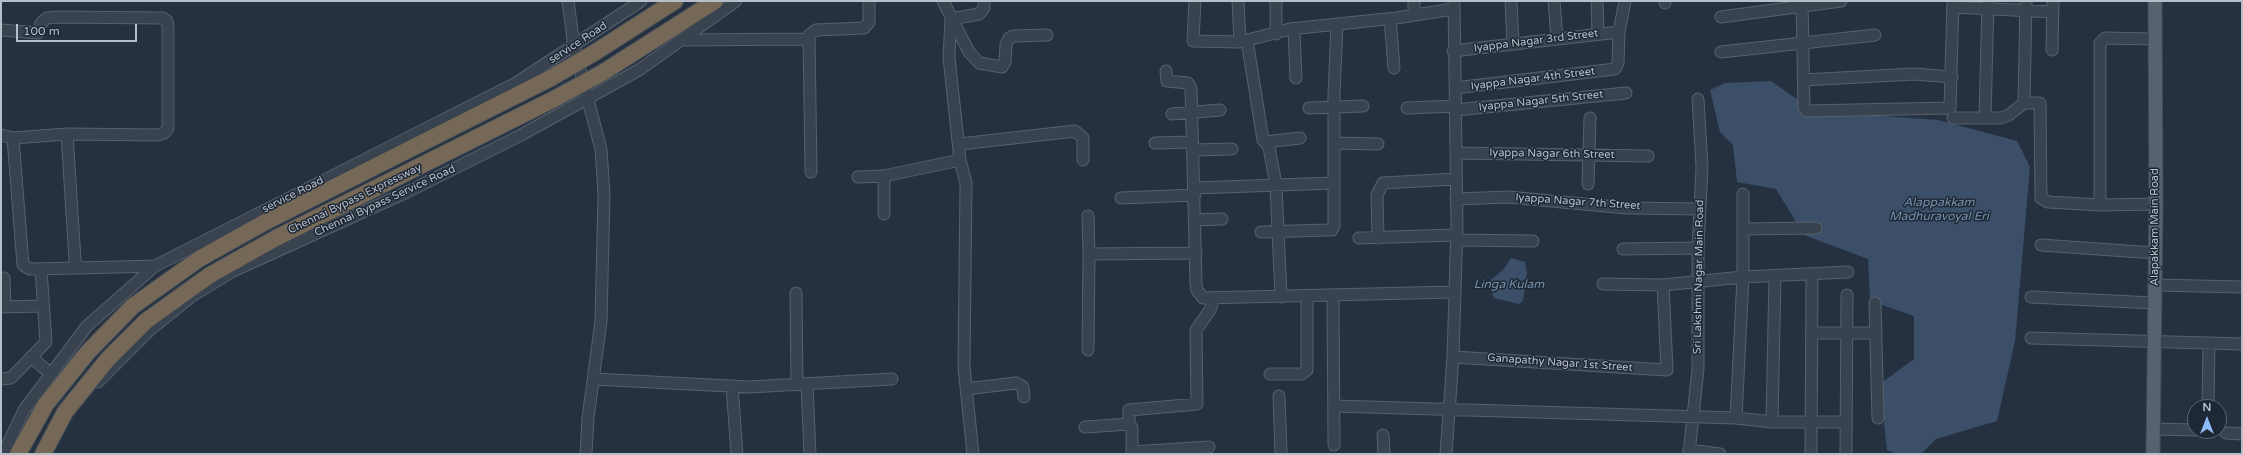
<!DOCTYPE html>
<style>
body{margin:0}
#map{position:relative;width:2243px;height:455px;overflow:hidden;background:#253140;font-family:"Varela Round",sans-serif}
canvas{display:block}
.frame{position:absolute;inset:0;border:2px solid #b6beca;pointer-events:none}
.north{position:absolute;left:2187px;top:399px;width:40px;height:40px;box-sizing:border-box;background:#1e2835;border:1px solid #5b6471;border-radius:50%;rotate:0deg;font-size:11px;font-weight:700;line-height:16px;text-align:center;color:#b6beca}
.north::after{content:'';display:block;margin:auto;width:14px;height:18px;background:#8ebaf7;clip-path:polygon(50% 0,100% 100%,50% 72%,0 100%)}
.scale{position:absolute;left:16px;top:24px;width:121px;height:18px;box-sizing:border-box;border:2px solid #b6beca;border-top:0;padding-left:5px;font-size:12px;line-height:14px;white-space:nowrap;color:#b6beca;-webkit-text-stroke:3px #1e2835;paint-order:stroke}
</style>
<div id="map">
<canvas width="2243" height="455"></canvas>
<div class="frame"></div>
<div class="north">N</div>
<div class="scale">100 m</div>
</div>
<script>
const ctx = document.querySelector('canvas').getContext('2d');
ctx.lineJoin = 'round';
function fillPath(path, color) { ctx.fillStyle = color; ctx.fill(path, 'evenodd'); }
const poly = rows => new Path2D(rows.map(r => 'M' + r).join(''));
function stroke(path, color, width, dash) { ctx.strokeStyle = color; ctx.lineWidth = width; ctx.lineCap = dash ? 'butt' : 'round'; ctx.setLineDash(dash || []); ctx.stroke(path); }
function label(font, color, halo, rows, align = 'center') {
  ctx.font = font + ' "Varela Round",sans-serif'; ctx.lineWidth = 3; ctx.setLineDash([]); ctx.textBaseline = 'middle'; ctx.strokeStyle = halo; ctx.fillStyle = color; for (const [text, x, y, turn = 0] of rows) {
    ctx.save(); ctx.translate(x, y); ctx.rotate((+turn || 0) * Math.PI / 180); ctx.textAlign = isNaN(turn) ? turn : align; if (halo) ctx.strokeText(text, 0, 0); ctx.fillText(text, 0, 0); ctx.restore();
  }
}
fillPath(poly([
 [1771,81,1814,111,1938,120,2017,141,2030,167,2015,341,1997,421,1936,439,1921,454,1898,454,1887,450,1880,384,1914,359,1914,316,1870,301,1868,259,1804,235,1776,189,1737,182,1733,145,1720,132,1710,90,1725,83],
 [1511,258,1525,262,1527,272,1523,301,1519,304,1494,298,1488,282,1503,270]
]), '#3b5068');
const minor = poly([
 [568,1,574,47,601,149,604,194,601,321,588,418,586,454],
 [943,1,969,52,979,63,1002,67,1005,62,1006,45,1009,38,1013,36,1047,35],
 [1195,1,1193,41,1240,42,1290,29,1396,18,1453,9],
 [1238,1,1240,42],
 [1276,1,1276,34],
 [1414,1,1414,15],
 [1511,1,1513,44],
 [1554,1,1557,39],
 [1597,1,1598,34],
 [1665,1,1665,3],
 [1802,1,1804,108,1806,111,1950,108,1953,1],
 [1953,7,2053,12],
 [1721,17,1841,1],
 [1390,19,1394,68],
 [1294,29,1296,78],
 [1,30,38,33,41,23,47,18,57,17,163,18,167,21,168,26,168,129,164,133,158,135,67,134,13,138,1,135],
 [2154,39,2105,38,2100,43,2100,205,2156,204],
 [682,40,808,39],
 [1247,40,1263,140,1269,147,1276,185,1281,297],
 [2052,50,2053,1],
 [1453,51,1619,32],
 [1721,52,1875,35],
 [1166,71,1167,81,1188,83,1191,88,1196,284,1197,290,1203,298,1454,292],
 [1803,80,1914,74,1952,77],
 [1455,88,1615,69,1618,63,1619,32,1625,1],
 [2024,103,2026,1],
 [1309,108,1363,106],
 [1407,108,1456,106],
 [1456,110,1626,93],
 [1172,114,1220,110],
 [1953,118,2001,118,2009,115,2024,103,2040,103,2041,198,2048,202,2100,205],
 [1985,118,1988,1],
 [67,134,75,260,78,268,155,266],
 [13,138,23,265,30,269,78,268],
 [1265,142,1300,138],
 [1155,143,1192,142],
 [1334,143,1378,144],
 [960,144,1075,131,1083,138,1083,160],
 [1193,150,1232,149],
 [1456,153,1648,156],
 [960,160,966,183,964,367,973,454],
 [811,172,809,35,816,30,864,28,869,22,869,1],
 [884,176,884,214],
 [858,177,884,176,960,160,949,57,951,19,979,14,984,8,984,1],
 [1588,184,1590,118],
 [1194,188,1334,183],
 [1121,198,1195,195],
 [1456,199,1508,197,1627,208,1700,209],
 [1088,216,1089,254],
 [1195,220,1222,219],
 [1743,229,1816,228],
 [1261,232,1328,230,1332,230,1334,226,1334,94,1337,24],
 [1359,238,1456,235],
 [1378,238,1377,195,1383,183,1456,179],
 [1456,240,1533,241],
 [2041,245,2155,253],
 [1623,249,1698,248],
 [4,278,5,307],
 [1603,284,1663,285,1743,277,1848,272],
 [2154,285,2242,287],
 [796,293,797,385],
 [1333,295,1334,445],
 [2031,297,2154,303],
 [1875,303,1878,418],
 [1,307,43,306],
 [1812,333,1876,333],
 [2031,338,2242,344],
 [1088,350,1089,254,1196,253],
 [31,357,51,374],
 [1453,357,1667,370,1663,285],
 [1270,374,1302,374,1307,370,1307,296],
 [1,379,11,378,46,342,41,269],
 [594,379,749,387,892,379],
 [98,382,151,329,192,296,233,271,407,192,521,135,639,70,736,1],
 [807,384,810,454],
 [732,386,737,454],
 [966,389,1016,383,1023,387,1024,397],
 [1279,396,1281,454],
 [1334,406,1736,418,1772,422,1846,422],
 [2208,407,2209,343],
 [1736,418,1743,277,1743,194],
 [1772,422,1775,276],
 [1129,424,1129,410,1197,404,1196,330,1210,310,1214,298],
 [1085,427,1129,424,1132,428,1132,454],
 [2153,429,2195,430],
 [2226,433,2242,434],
 [1383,435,1384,454],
 [1689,450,1720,454],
 [1132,452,1209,447],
 [3,454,24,410,87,326,155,266,516,83,641,1],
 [1446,454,1453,357,1457,225,1454,1],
 [1689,454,1698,369,1698,248,1702,167,1698,99],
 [1811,454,1812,274],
 [1846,454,1847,295]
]);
const major = poly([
 [2153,454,2156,204,2155,1]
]);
const highway = poly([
 [594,53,675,1],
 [602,73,715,1],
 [18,454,46,404,88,352,133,306,199,259,269,220,551,78],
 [43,454,65,412,108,359,146,321,210,275,276,238,554,99]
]);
stroke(minor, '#57616d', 13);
stroke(major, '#434c59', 15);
stroke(highway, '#444e5a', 18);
stroke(minor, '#39434f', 11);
stroke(major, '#58626f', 13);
stroke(highway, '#756857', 16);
const highwayBridge = poly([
 [551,78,594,53],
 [554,99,602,73]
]);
stroke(highwayBridge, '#444e5a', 18, []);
stroke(highwayBridge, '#756857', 16);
label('11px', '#b6beca', '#1e2835', [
 ["Iyappa Nagar 3rd Street",1536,41,-7],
 ["service Road",578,43,-33],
 ["Iyappa Nagar 4th Street",1533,79,-7],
 ["Iyappa Nagar 5th Street",1541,101,-6],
 ["Iyappa Nagar 6th Street",1552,154,1],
 ["service Road",293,195,-27],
 ["Chennai Bypass Expressway",355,199,-26],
 ["Chennai Bypass Service Road",385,201,-25],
 ["Iyappa Nagar 7th Street",1578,202,4],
 ["Alapakkam Main Road",2155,227,-90],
 ["Sri Lakshmi Nagar Main Road",1699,277,-89],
 ["Ganapathy Nagar 1st Street",1560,363,4]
]);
label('italic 12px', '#7690ac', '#1e2835', [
 ["Alappakkam",1939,203],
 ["Madhuravoyal Eri",1939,217],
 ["Linga Kulam",1509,285]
]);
</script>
